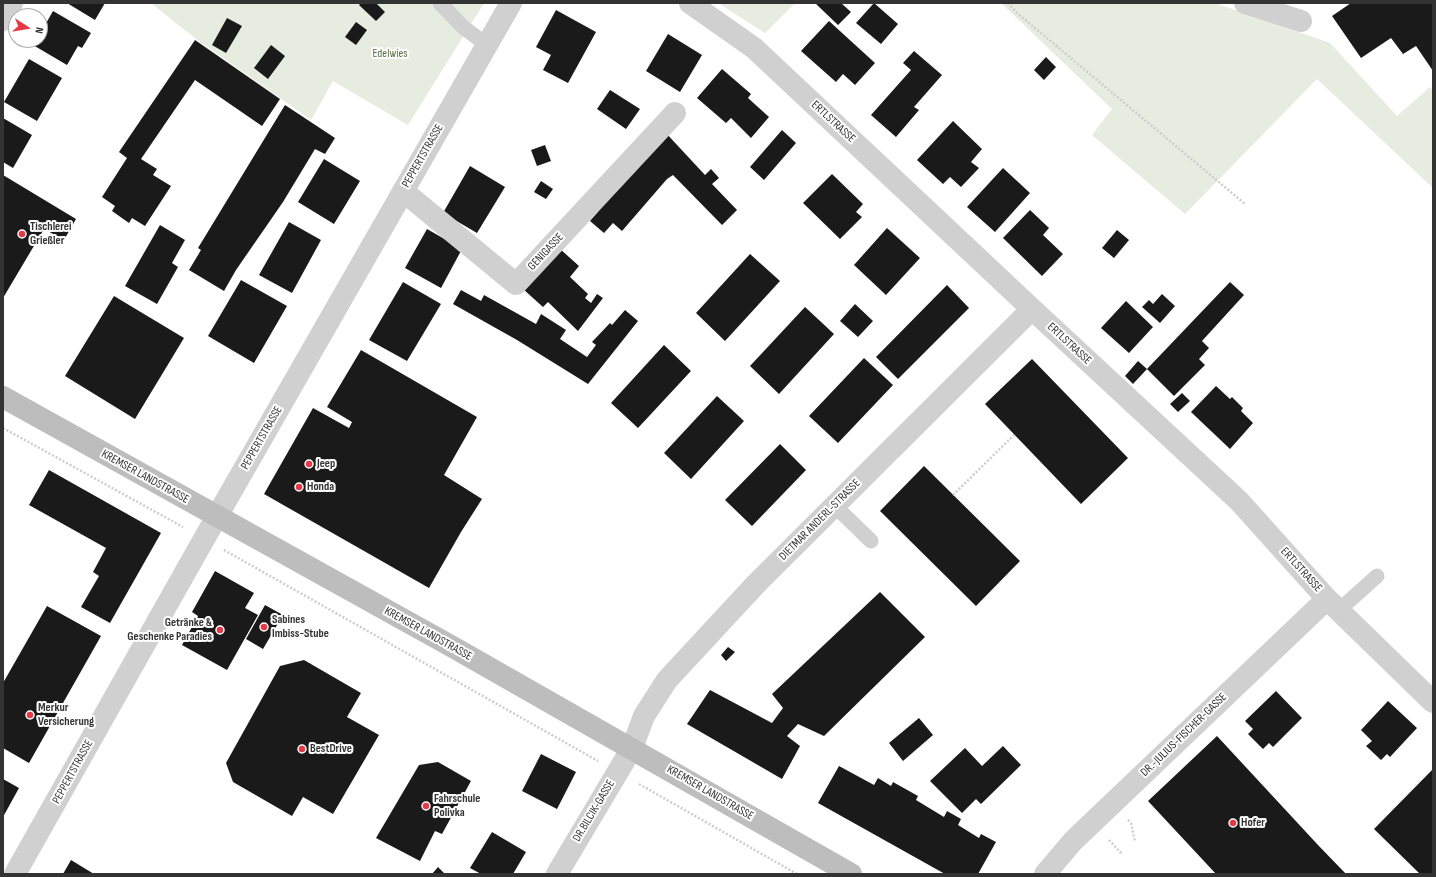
<!DOCTYPE html>
<meta charset="utf-8">
<style>
body{margin:0}
#map{position:relative;width:1436px;height:877px;overflow:hidden;background:#fff;font-family:"Sofia Sans Condensed",sans-serif}
canvas{display:block}
.frame{position:absolute;inset:0;border:4px solid #333;pointer-events:none}
.north{position:absolute;left:8px;top:8px;width:40px;height:40px;box-sizing:border-box;background:#fff;border:1px solid #adadad;border-radius:50%;rotate:102deg;font-size:11px;font-weight:700;line-height:16px;text-align:center;color:#333}
.north::after{content:'';display:block;margin:auto;width:14px;height:18px;background:#e63946;clip-path:polygon(50% 0,100% 100%,50% 72%,0 100%)}
</style>
<div id="map">
<canvas width="1436" height="877"></canvas>
<div class="frame"></div>
<div class="north">N</div>
</div>
<script>
const ctx = document.querySelector('canvas').getContext('2d');
ctx.lineJoin = 'round';
function fillPath(path, color) { ctx.fillStyle = color; ctx.fill(path, 'evenodd'); }
const poly = rows => new Path2D(rows.map(r => 'M' + r).join(''));
function stroke(path, color, width, dash) { ctx.strokeStyle = color; ctx.lineWidth = width; ctx.lineCap = dash ? 'butt' : 'round'; ctx.setLineDash(dash || []); ctx.stroke(path); }
function label(font, color, halo, rows, align = 'center') {
  ctx.font = font + ' "Sofia Sans Condensed",sans-serif'; ctx.lineWidth = 4; ctx.setLineDash([]); ctx.textBaseline = 'middle'; ctx.strokeStyle = halo; ctx.fillStyle = color; for (const [text, x, y, turn = 0] of rows) {
    ctx.save(); ctx.translate(x, y); ctx.rotate((+turn || 0) * Math.PI / 180); ctx.textAlign = isNaN(turn) ? turn : align; if (halo) ctx.strokeText(text, 0, 0); ctx.fillText(text, 0, 0); ctx.restore();
  }
}
fillPath(poly([
 [151,3,484,3,408,125,333,81,311,120,196,39],
 [718,3,795,3,765,33],
 [1001,3,1215,3,1330,43,1397,116,1430,87,1433,91,1433,188,1317,79,1185,214,1092,135,1112,109]
]), '#e6ecdf');
fillPath(poly([
 [67,3,105,3,95,20],
 [361,3,376,3,385,12,376,21,359,5],
 [815,3,841,3,851,12,838,25],
 [874,3,898,24,881,44,856,23],
 [1351,3,1433,3,1433,71,1416,46,1403,54,1391,38,1361,58,1332,16],
 [556,10,596,32,568,83,543,70,551,55,536,47],
 [53,11,91,33,82,48,78,46,67,65,33,45,36,40,40,40,40,34],
 [227,18,242,26,226,53,212,45],
 [829,21,875,63,855,85,843,74,836,82,801,51],
 [356,22,367,30,356,45,345,37],
 [668,34,702,55,680,92,646,71],
 [195,40,280,99,262,126,195,80,141,159,157,169,153,175,171,186,145,226,132,218,129,223,112,211,115,206,102,197,127,158,119,152],
 [271,45,285,56,268,79,254,68],
 [914,51,942,75,914,107,919,110,896,137,871,115,911,70,903,63],
 [1046,57,1056,67,1044,80,1034,70],
 [29,59,62,78,37,121,4,102],
 [722,69,751,94,748,98,769,117,751,138,731,118,726,123,697,98],
 [610,90,640,109,626,129,597,109],
 [285,105,335,138,325,154,315,149,283,202,236,270,224,291,189,270,201,250,198,248],
 [3,118,32,135,13,168,3,162],
 [953,121,982,149,971,162,979,168,961,187,950,177,943,184,917,160],
 [782,130,796,143,764,180,750,167],
 [665,132,705,175,711,169,719,178,712,184,737,210,722,225,673,175,667,179,622,231,613,223,604,233,590,221],
 [545,145,551,161,537,166,531,150],
 [324,159,360,181,334,224,298,202],
 [470,166,505,187,477,233,443,213],
 [1003,168,1030,193,995,232,967,207],
 [832,174,863,204,856,212,862,217,840,239,803,203],
 [3,175,76,219,64,240,44,229,3,298],
 [541,181,553,189,546,199,534,192],
 [1030,210,1049,228,1043,235,1063,254,1042,276,1003,238],
 [289,222,321,240,292,293,259,275],
 [160,225,185,240,172,263,178,267,157,304,125,286],
 [887,228,920,258,886,295,854,265],
 [427,229,462,249,441,288,405,268],
 [1117,230,1129,240,1114,258,1102,248],
 [559,248,579,266,570,277,588,294,585,298,591,303,597,294,603,298,578,331,548,302,543,307,523,289],
 [750,254,780,281,725,341,696,313],
 [241,280,287,306,254,363,208,336],
 [403,282,441,304,407,361,369,340],
 [1230,282,1244,295,1202,341,1209,348,1199,359,1205,365,1174,396,1147,369],
 [947,285,969,308,898,379,876,357],
 [461,290,481,301,484,295,536,324,541,314,566,330,560,339,587,357,596,345,592,342,610,323,612,325,625,310,638,321,588,384,517,340,453,304],
 [1162,294,1175,306,1160,323,1142,307,1149,300,1153,304],
 [114,296,184,338,135,419,65,376],
 [1126,301,1153,327,1129,353,1101,328],
 [855,304,873,321,858,337,840,321],
 [805,307,834,334,779,394,750,366],
 [664,345,691,371,638,428,611,403],
 [361,350,477,417,444,475,482,499,461,532,429,588,264,494,313,408,349,428,352,422,327,407],
 [864,358,893,385,838,443,809,416],
 [1032,359,1128,458,1081,504,985,404],
 [1138,361,1147,369,1133,384,1125,376],
 [1216,386,1230,399,1232,397,1243,408,1241,411,1253,423,1230,449,1191,412],
 [1182,393,1190,401,1178,412,1170,404],
 [717,396,744,421,691,479,664,453],
 [780,444,806,470,752,526,725,500],
 [924,466,1020,561,976,606,880,511],
 [49,470,161,533,110,623,81,607,99,576,93,572,106,548,29,505],
 [215,571,254,593,245,608,258,615,227,670,182,645,198,616,192,612],
 [880,592,925,637,824,736,798,724,787,736,800,746,782,779,687,724,710,690,772,723,783,708,772,694],
 [265,605,283,615,263,649,246,639],
 [47,606,101,636,29,763,3,748,3,683],
 [728,647,735,652,726,661,721,655],
 [304,660,361,693,347,717,379,735,333,814,303,797,292,816,233,782,226,763,280,666],
 [1276,691,1302,718,1273,747,1269,743,1263,749,1248,734,1253,729,1245,721],
 [1388,701,1417,728,1390,757,1387,754,1381,760,1366,746,1372,741,1361,730],
 [919,718,933,735,903,761,889,743],
 [1217,736,1318,845,1346,874,1216,874,1148,801],
 [1003,746,1021,765,981,804,976,799,962,813,930,781,965,748,982,766],
 [541,754,576,772,557,809,522,791],
 [438,762,471,781,442,834,435,831,420,861,376,838,419,765],
 [839,766,874,785,878,778,891,786,893,782,918,796,916,800,944,817,947,811,961,819,958,825,979,838,981,834,996,842,978,874,945,874,818,803],
 [1433,769,1433,874,1420,874,1374,829],
 [3,779,19,788,3,817],
 [492,832,526,852,513,874,481,874,470,868],
 [71,860,94,874,63,874],
 [438,867,445,874,432,874]
]), '#1a1a1a');
stroke(poly([
 [1008,3,1017,13,1245,204],
 [3,428,183,527],
 [953,495,1014,435],
 [224,550,598,761],
 [639,784,797,874],
 [1128,820,1131,823,1135,842],
 [1109,840,1122,854]
]), '#cdcdcd', 2.5, [2, 2]);
stroke(poly([
 [440,3,463,27,487,45],
 [835,506,871,541],
 [1338,611,1377,576]
]), '#d0d0d0', 15);
stroke(poly([
 [690,3,754,48,1032,309,1239,501,1327,599,1433,702],
 [1245,3,1301,21],
 [3,20,12,3],
 [403,191,516,284,675,113],
 [15,874,204,539,511,3],
 [557,874,632,748,644,716,667,680,756,584,1032,309],
 [1045,874,1073,841,1327,599]
]), '#d0d0d0', 22);
stroke(poly([
 [3,397,451,646,851,874]
]), '#bdbdbd', 22);
for (const [x, y, r, color] of [
 [22,234,4,"#e63946"],
 [309,464,4,"#e63946"],
 [299,487,4,"#e63946"],
 [264,627,4,"#e63946"],
 [220,630,4,"#e63946"],
 [30,715,4,"#e63946"],
 [302,749,4,"#e63946"],
 [426,806,4,"#e63946"],
 [1233,823,4,"#e63946"]
]) { const dot = new Path2D(); dot.arc(x, y, r, 0, 2 * Math.PI); ctx.fillStyle = color; ctx.fill(dot); stroke(dot, '#fff', 1.5); }
label('12px', '#56703f', '#fff', [
 ["Edelwies",390,54]
]);
label('12px', '#333', '#fff', [
 ["ERTLSTRASSE",833,122,43],
 ["PEPPERTSTRASSE",423,156,-60],
 ["GENIGASSE",546,252,-47],
 ["ERTLSTRASSE",1069,344,43],
 ["PEPPERTSTRASSE",262,438,-60],
 ["KREMSER LANDSTRASSE",145,477,29],
 ["DIETMAR ANDERL-STRASSE",820,520,-45],
 ["ERTLSTRASSE",1301,570,48],
 ["KREMSER LANDSTRASSE",428,634,29],
 ["DR.-JULIUS-FISCHER-GASSE",1184,735,-44],
 ["PEPPERTSTRASSE",73,772,-61],
 ["KREMSER LANDSTRASSE",710,793,30],
 ["DR.BILCIK-GASSE",594,811,-59]
]);
label('bold 12px', '#333', '#fff', [
 ["Tischlerei",30,227],
 ["Grießler",30,241],
 ["Jeep",317,464],
 ["Honda",307,487],
 ["Sabines",272,620],
 ["Imbiss-Stube",272,634],
 ["Getränke &",212,623,"right"],
 ["Geschenke Paradies",212,637,"right"],
 ["Merkur",38,708],
 ["Versicherung",38,722],
 ["BestDrive",310,749],
 ["Fahrschule",434,799],
 ["Polivka",434,813],
 ["Hofer",1241,823]
], 'left');
</script>
